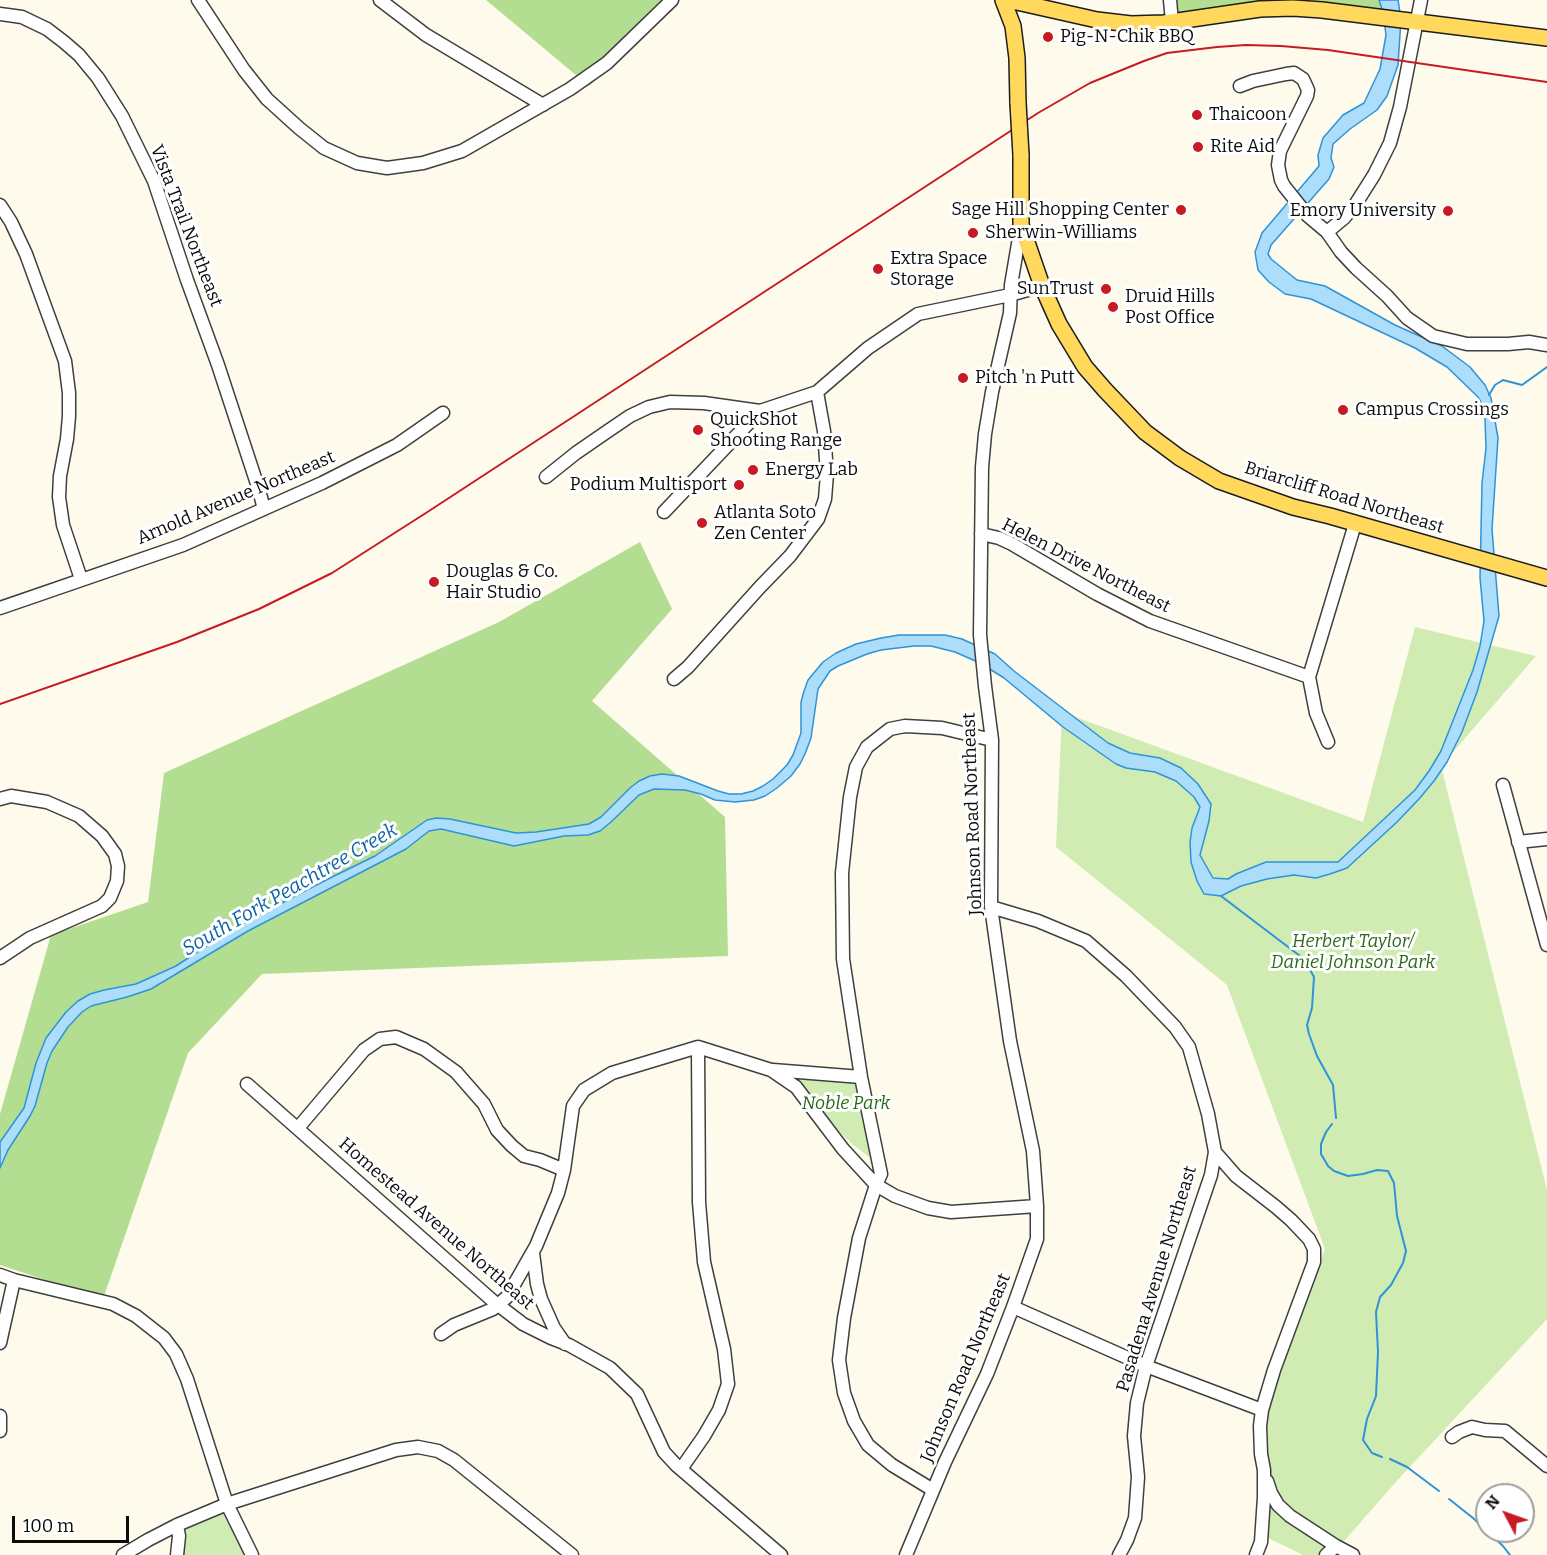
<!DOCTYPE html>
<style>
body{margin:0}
#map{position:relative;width:1547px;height:1555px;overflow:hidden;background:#fffbec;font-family:Bitter,serif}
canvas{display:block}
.north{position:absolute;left:1475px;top:1483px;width:60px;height:60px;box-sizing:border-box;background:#fff;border:2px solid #9e9e9e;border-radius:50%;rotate:311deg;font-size:16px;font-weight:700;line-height:24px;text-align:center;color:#0c0c0c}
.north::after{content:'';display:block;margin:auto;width:21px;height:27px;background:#c61b22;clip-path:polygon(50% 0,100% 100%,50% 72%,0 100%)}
.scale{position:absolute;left:12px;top:1516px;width:117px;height:27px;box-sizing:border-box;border:3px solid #0c0c0c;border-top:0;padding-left:8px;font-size:18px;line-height:21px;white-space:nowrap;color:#0c0c0c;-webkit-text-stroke:4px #fff;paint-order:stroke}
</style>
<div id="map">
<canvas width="1547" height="1555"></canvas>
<div class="north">N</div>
<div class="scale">100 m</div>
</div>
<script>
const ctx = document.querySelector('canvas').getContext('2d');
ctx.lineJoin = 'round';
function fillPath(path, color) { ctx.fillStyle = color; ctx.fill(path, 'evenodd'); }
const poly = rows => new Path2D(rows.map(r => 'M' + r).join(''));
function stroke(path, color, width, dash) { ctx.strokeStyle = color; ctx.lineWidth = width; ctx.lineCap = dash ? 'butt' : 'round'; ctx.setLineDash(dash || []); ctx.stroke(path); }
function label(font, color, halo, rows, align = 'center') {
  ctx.font = font + ' Bitter,serif'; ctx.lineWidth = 6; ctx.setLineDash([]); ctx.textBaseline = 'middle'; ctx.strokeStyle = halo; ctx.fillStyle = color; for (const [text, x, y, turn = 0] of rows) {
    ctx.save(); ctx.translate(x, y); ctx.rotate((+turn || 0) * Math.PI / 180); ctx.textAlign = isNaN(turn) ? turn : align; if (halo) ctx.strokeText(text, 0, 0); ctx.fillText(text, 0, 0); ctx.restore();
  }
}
fillPath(poly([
 [1415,627,1536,656,1441,766,1547,1190,1547,1319,1394,1484,1332,1555,1303,1555,1266,1537,1257,1414,1325,1249,1227,985,1056,847,1062,712,1363,822],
 [780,1073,865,1081,878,1164,851,1143],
 [229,1506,253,1555,174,1555,174,1524]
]), '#d0ecb3');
fillPath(poly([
 [486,0,681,0,589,86],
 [1169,0,1378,0,1396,15,1293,8,1171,26],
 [640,542,672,609,592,701,725,817,728,956,262,974,188,1053,103,1299,0,1265,0,1114,51,935,148,902,164,773,499,622]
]), '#b3de91');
const water = poly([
 [1379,0,1398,0,1401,19,1398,65,1387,96,1377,110,1350,129,1333,144,1331,158,1334,167,1329,179,1271,245,1268,254,1271,259,1297,280,1325,286,1395,325,1442,346,1470,367,1485,385,1491,398,1498,438,1492,529,1499,616,1477,692,1462,732,1447,762,1434,781,1419,799,1397,822,1347,868,1330,874,1316,878,1294,875,1267,879,1241,886,1221,896,1204,894,1197,881,1191,862,1190,842,1192,828,1200,807,1194,797,1176,781,1155,772,1126,768,1116,764,1063,727,1004,678,980,663,955,652,931,646,914,646,881,650,867,654,838,666,830,671,818,689,811,738,805,754,800,764,791,776,777,788,765,796,754,800,735,802,715,800,701,794,685,790,654,789,639,795,611,822,600,831,588,835,564,836,514,846,441,829,429,831,406,849,248,931,151,989,127,997,91,1006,82,1012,68,1027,52,1051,47,1063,35,1106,30,1116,8,1150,0,1168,0,1142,24,1108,36,1063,46,1038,66,1012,78,1001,90,994,104,990,136,984,176,966,214,941,247,921,330,878,375,856,427,820,436,818,450,819,516,833,536,832,589,824,601,817,630,788,639,781,650,776,662,774,679,776,718,791,729,794,741,794,753,791,763,786,773,779,787,765,793,755,801,733,801,702,804,691,808,680,823,662,836,653,856,644,881,638,899,635,945,635,962,639,995,654,1014,671,1108,743,1130,753,1160,758,1181,768,1198,784,1211,804,1209,821,1200,855,1213,878,1228,879,1236,874,1266,862,1338,862,1415,790,1429,771,1441,751,1473,670,1480,646,1484,621,1480,578,1482,483,1486,448,1485,419,1482,404,1478,397,1447,367,1415,348,1311,299,1285,294,1269,282,1258,270,1255,252,1262,233,1319,166,1318,155,1323,138,1343,115,1364,103,1380,69,1386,35,1383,12,1379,0]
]);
fillPath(water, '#acddfb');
stroke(water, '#2e93d7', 1.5);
stroke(poly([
 [1489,395,1495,385,1503,380,1522,385,1547,367],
 [1221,896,1304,959,1314,977,1312,1008,1307,1025,1309,1034,1317,1056,1333,1085,1336,1118],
 [1332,1124,1326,1132,1321,1144,1321,1154,1328,1166,1334,1171,1348,1176,1363,1174,1377,1170,1388,1171,1394,1183,1397,1216,1406,1251,1403,1263,1391,1285,1380,1297,1376,1312,1378,1352,1376,1396,1367,1419,1363,1440,1372,1453,1382,1457],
 [1390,1459,1407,1467,1439,1491],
 [1449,1499,1473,1518,1503,1546,1510,1555]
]), '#2e93d7', 2);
const minor = poly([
 [198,0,244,70,267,99,299,128,324,148,357,163,387,168,423,163,462,151,570,89,607,63,672,0],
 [380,0,426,35,543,105],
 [1170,0,1172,22],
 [0,14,22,17,47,29,64,42,79,55,98,78,122,116,154,181,187,280,218,365,259,490,264,509],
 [1240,86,1253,81,1286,74,1294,73,1303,79,1308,90,1307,96,1280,151,1278,165,1281,180,1284,186,1308,216,1327,232,1341,252,1356,268,1387,296,1407,318,1433,336,1467,344,1508,344,1529,342,1547,345],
 [0,205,11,222,26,254,65,361,69,393,69,416,67,439,60,476,59,497,63,525,81,579],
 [1327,232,1344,218,1355,205,1374,175,1390,143,1400,107,1421,0],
 [546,477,576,453,605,433,630,416,649,407,670,402,704,403,760,411,817,392,868,348,918,314,1010,295,1042,286],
 [664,512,760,411],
 [981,534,999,538,1012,544,1097,594,1150,621,1309,677],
 [0,608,183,545,322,483,397,445,443,413],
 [674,679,688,667,760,587,790,556,818,519,825,499,827,474,824,431,817,392],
 [1328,742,1316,713,1309,677,1355,524],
 [1503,785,1547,945],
 [0,799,11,796,47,802,79,816,102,836,115,854,118,866,117,881,110,898,102,906,30,938,0,958],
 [1518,842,1547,839],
 [991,907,1038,921,1086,941,1126,976,1175,1027,1189,1047,1208,1114,1215,1152,1211,1175,1146,1366,1137,1403,1134,1436,1138,1477,1135,1518,1127,1540,1119,1555],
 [773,1070,861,1077],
 [247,1084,493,1301,523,1324,551,1338,569,1345,610,1368,637,1394,664,1452,676,1465,781,1555],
 [298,1128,364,1050,380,1039,396,1037,424,1049,456,1072,484,1104,497,1130,512,1146,524,1156,540,1160,564,1170],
 [1215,1152,1236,1176,1276,1207,1291,1220,1309,1239,1314,1249,1314,1262,1274,1370,1262,1410,1260,1426,1261,1454,1264,1470,1264,1497,1261,1542,1256,1555],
 [533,1253,537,1284,541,1299,554,1328,565,1344],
 [0,1275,14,1280,113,1304,136,1316,164,1338,176,1354,187,1379,227,1504,252,1555],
 [1013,1307,1146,1366,1262,1410],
 [441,1334,454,1325,493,1309,507,1297,536,1246,558,1193,564,1170,573,1106,584,1090,612,1073,698,1047,771,1070,796,1087,843,1149,876,1185,895,1196,928,1208,951,1212,1037,1206],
 [0,1343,14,1280],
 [0,1416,0,1431],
 [1452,1437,1459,1432,1472,1427,1485,1430,1505,1431,1547,1466],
 [681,1469,704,1436,719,1410,728,1384,724,1349,704,1262,699,1202,698,1047],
 [1267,1481,1271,1493,1278,1505,1290,1516,1336,1546],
 [933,1490,892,1465,868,1445,854,1421,844,1393,839,1360,844,1318,859,1238,876,1185,881,1174,861,1077,843,959,842,873,850,797,856,767,867,747,890,729,905,726,942,728,992,740],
 [177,1525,179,1536,177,1555],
 [123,1555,148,1540,177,1525,227,1504,396,1450,418,1447,438,1451,454,1460,572,1555],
 [906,1555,945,1462,987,1374,1013,1307,1037,1239,1037,1206,1033,1151,1010,1041,991,907,992,740,985,686,980,635,982,467,985,434,992,392,1010,313,1011,285,1021,226],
 [1326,1555,1336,1546,1353,1555]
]);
const major = poly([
 [1003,0,1013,26,1017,58,1018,103],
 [1008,0,1097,20,1131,24,1164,23,1260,9,1293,8,1322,10,1547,38],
 [1021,155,1021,225,1042,286,1059,324,1085,367,1105,390,1145,432,1180,458,1219,481,1293,507,1330,516,1547,578]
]);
stroke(minor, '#3f3f3f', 15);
stroke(major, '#1d1d1d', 18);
stroke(minor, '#fff', 12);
stroke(major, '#ffd85c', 15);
stroke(poly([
 [0,704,177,642,259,609,332,573,429,511,1038,113,1090,83,1144,61,1167,53,1217,47,1246,45,1281,46,1328,50,1547,82]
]), '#c61b22', 2);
const majorBridge = poly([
 [1018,103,1021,155]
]);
stroke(majorBridge, '#1d1d1d', 18, []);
stroke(majorBridge, '#ffd85c', 15);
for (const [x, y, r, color] of [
 [1048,37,6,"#c61b22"],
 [1197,115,6,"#c61b22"],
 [1198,147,6,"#c61b22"],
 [1181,210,6,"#c61b22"],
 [1448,211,6,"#c61b22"],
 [973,233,6,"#c61b22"],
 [878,269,6,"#c61b22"],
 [1106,289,6,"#c61b22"],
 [1113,307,6,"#c61b22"],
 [963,378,6,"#c61b22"],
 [1343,410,6,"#c61b22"],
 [698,430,6,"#c61b22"],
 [753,470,6,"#c61b22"],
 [739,485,6,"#c61b22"],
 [702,523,6,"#c61b22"],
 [434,582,6,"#c61b22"]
]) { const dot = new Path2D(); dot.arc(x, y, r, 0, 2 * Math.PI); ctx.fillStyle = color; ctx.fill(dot); stroke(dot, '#fff', 2); }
label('18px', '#0c0c0c', '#fff', [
 ["Pig-N-Chik BBQ",1060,37],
 ["Thaicoon",1209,115],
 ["Rite Aid",1210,147],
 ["Sage Hill Shopping Center",1169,210,"right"],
 ["Emory University",1436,211,"right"],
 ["Sherwin-Williams",985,233],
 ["Extra Space",890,259],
 ["Storage",890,280],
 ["SunTrust",1094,289,"right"],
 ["Druid Hills",1125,297],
 ["Post Office",1125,318],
 ["Pitch 'n Putt",975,378],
 ["Campus Crossings",1355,410],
 ["QuickShot",710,420],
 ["Shooting Range",710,441],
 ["Energy Lab",765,470],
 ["Podium Multisport",727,485,"right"],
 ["Atlanta Soto",714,513],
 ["Zen Center",714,534],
 ["Douglas & Co.",446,572],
 ["Hair Studio",446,593]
], 'left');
label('18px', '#0c0c0c', '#fff', [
 ["Vista Trail Northeast",186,226,69],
 ["Arnold Avenue Northeast",236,498,-23],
 ["Briarcliff Road Northeast",1344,498,17],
 ["Helen Drive Northeast",1086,566,27],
 ["Johnson Road Northeast",973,814,-92],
 ["Homestead Avenue Northeast",436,1224,41],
 ["Pasadena Avenue Northeast",1157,1279,-73],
 ["Johnson Road Northeast",966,1368,-67]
]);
label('italic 18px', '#296918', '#fff', [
 ["Herbert Taylor/",1353,942],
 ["Daniel Johnson Park",1353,963],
 ["Noble Park",846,1104]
]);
label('italic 20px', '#0d63a7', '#fff', [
 ["South Fork Peachtree Creek",290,890,-30]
]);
</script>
